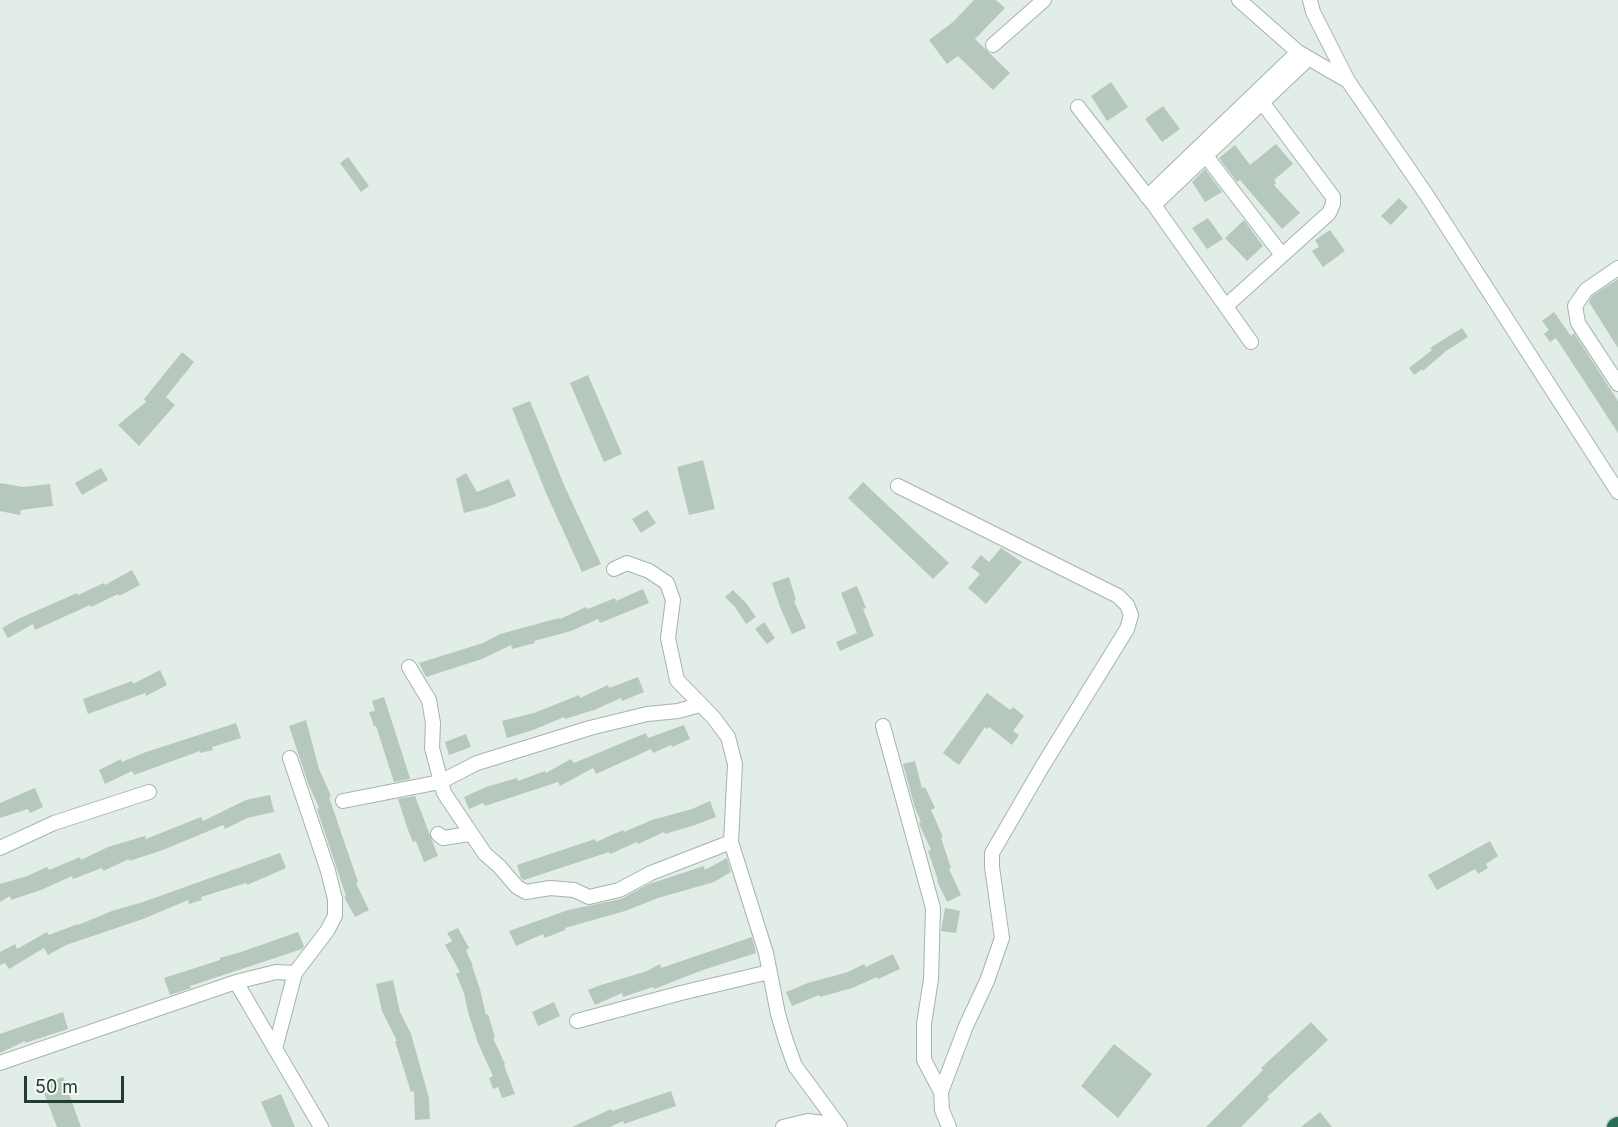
<!DOCTYPE html>
<style>
body{margin:0}
#map{position:relative;width:1618px;height:1127px;overflow:hidden;background:#e1ede6;font-family:Inter,sans-serif}
canvas{display:block}
.scale{position:absolute;left:24px;top:1076px;width:100px;height:27px;box-sizing:border-box;border:3px solid #203f32;border-top:0;padding-left:8px;font-size:18px;line-height:21px;white-space:nowrap;color:#203f32;-webkit-text-stroke:4px #f2f9f4;paint-order:stroke}
</style>
<div id="map">
<canvas width="1618" height="1127"></canvas>
<div class="scale">50 m</div>
</div>
<script>
const ctx = document.querySelector('canvas').getContext('2d');
ctx.lineJoin = 'round';
function fillPath(path, color) { ctx.fillStyle = color; ctx.fill(path, 'evenodd'); }
const poly = rows => new Path2D(rows.map(r => 'M' + r).join(''));
function stroke(path, color, width, dash) { ctx.strokeStyle = color; ctx.lineWidth = width; ctx.lineCap = dash ? 'butt' : 'round'; ctx.setLineDash(dash || []); ctx.stroke(path); }
fillPath(poly([
 [974,0,996,0,1005,8,975,39,1010,73,993,90,958,56,947,64,929,40,953,22],
 [1111,82,1128,107,1107,121,1091,96],
 [1163,106,1180,129,1162,142,1145,119],
 [1276,144,1293,164,1274,180,1276,183,1274,185,1300,213,1282,229,1240,180,1237,182,1219,158,1235,145,1250,165],
 [348,157,369,186,361,192,340,163],
 [1205,169,1222,192,1205,202,1192,182],
 [1399,198,1408,207,1391,225,1381,216],
 [1208,218,1223,239,1207,249,1192,228],
 [1244,220,1263,246,1247,261,1225,238],
 [1330,230,1345,251,1323,267,1312,251,1319,247,1315,240],
 [1618,279,1618,348,1589,302,1592,296],
 [1554,312,1571,336,1574,333,1618,401,1618,433,1556,338,1550,342,1544,334,1549,330,1542,321],
 [1462,328,1468,337,1446,351,1423,371,1422,369,1414,375,1409,368,1432,350,1430,348],
 [182,352,194,362,166,397,175,405,139,446,118,425,146,402,144,399],
 [588,375,622,454,604,462,570,383],
 [530,401,564,485,601,564,582,572,546,493,512,408],
 [703,460,715,509,689,515,677,467],
 [101,468,108,480,82,495,75,483],
 [466,473,477,492,509,479,516,496,487,507,464,513,456,479],
 [863,482,949,563,933,579,848,498],
 [0,483,23,487,50,484,53,506,21,510,20,515,0,511],
 [647,510,656,523,641,533,632,519],
 [1001,548,1022,562,986,604,968,588,980,574,971,567,981,555,989,562],
 [132,570,140,585,119,596,118,594,91,607,90,605,35,630,33,624,8,638,2,628,18,619,77,593,78,595,104,583,105,585],
 [789,577,796,600,794,601,806,628,792,634,780,607,772,583],
 [857,586,866,608,863,609,874,636,840,651,836,642,857,633,841,593],
 [643,589,649,603,600,623,598,619,571,631,534,641,535,643,512,649,511,645,482,659,426,677,419,663,483,643,500,634,559,618,560,619,586,607,588,609,615,598,616,601],
 [733,590,746,603,756,617,746,624,735,607,725,597],
 [764,622,775,638,767,644,755,629],
 [160,670,167,685,146,696,145,693,88,714,83,699,132,681,133,684],
 [638,677,644,692,622,701,621,698,594,710,565,719,564,717,533,730,507,738,502,721,534,713,579,695,580,698,608,685,609,688],
 [987,693,1010,710,1013,707,1024,716,1013,731,1019,735,1012,745,989,727,987,729,985,727,959,765,943,753],
 [384,697,409,775,410,779,394,782,376,726,374,726,369,712,375,711,372,701],
 [306,720,319,769,331,796,329,797,358,882,356,883,369,910,355,917,344,897,346,896,317,809,319,808,308,783,289,726],
 [236,723,241,738,212,747,213,750,200,753,200,751,134,775,132,771,105,784,99,770,121,759,122,762,146,752],
 [684,725,690,739,672,747,671,745,653,753,651,749,596,774,593,768,560,786,558,782,485,806,483,803,469,809,464,797,486,787,517,778,518,781,545,771,546,773,571,759,574,763,646,733,648,738],
 [466,734,471,747,449,755,445,742],
 [915,761,922,788,925,787,935,808,931,810,943,837,941,838,951,868,949,869,961,895,947,902,937,881,938,880,928,851,931,850,920,826,919,823,921,822,915,808,903,764],
 [35,788,43,807,30,813,28,809,0,818,0,803],
 [270,795,274,812,247,818,225,829,223,825,163,850,129,861,129,859,103,871,102,868,73,879,72,876,41,890,11,900,10,896,0,902,0,884,27,876,47,867,49,870,80,857,81,860,108,847,145,836,146,839,201,817,203,821,246,800],
 [415,796,438,856,424,862,416,841,413,842,408,830,398,799],
 [710,801,716,817,695,825,665,834,664,832,638,844,637,842,610,854,609,852,524,880,521,878,517,865,595,839,596,842,623,830,624,832,652,820,692,809],
 [1490,841,1498,856,1486,864,1488,868,1478,874,1475,869,1437,890,1428,875],
 [280,853,286,868,247,885,246,883,201,897,202,900,189,904,188,900,143,919,66,945,48,955,44,948,9,969,5,963,0,965,0,952,15,944,17,949,47,932,49,935,78,924,78,925,112,911,143,902],
 [727,858,731,872,714,882,658,898,625,911,565,928,565,930,545,938,543,934,516,946,509,931,568,910,621,899,649,884,704,866,705,870],
 [945,908,960,911,956,933,941,931],
 [458,928,469,948,466,950,473,966,472,966,480,989,486,1015,488,1014,495,1037,493,1038,505,1064,504,1065,515,1094,502,1098,498,1087,493,1089,489,1078,493,1076,478,1043,468,1012,464,993,456,974,460,972,445,945,452,941,447,933],
 [298,932,304,946,302,949,190,986,191,988,170,995,164,978,220,960,220,958,241,952],
 [752,937,756,953,703,970,654,989,653,987,623,997,622,993,595,1005,588,990,601,985,647,971,660,964,661,968],
 [893,954,900,969,878,979,877,977,852,988,820,997,819,995,792,1006,786,992,808,983,848,972,864,964,866,967],
 [393,980,400,1012,411,1034,429,1098,430,1119,415,1120,414,1091,411,1092,395,1041,397,1041,382,1011,376,984],
 [554,1002,560,1016,538,1026,532,1012],
 [63,1012,68,1029,25,1043,25,1041,0,1053,0,1034],
 [1311,1022,1328,1040,1267,1097,1269,1099,1241,1127,1206,1127,1263,1070,1261,1068],
 [1114,1044,1152,1074,1118,1118,1081,1086],
 [63,1077,81,1127,57,1127,41,1085],
 [671,1091,676,1106,624,1124,623,1121,610,1127,572,1127,611,1109,612,1111],
 [281,1094,295,1127,272,1127,261,1102],
 [1320,1112,1332,1127,1301,1127]
]), '#b6c8be');
const street = poly([
 [1239,0,1298,52,1348,81],
 [1310,0,1313,12,1348,81,1426,194,1618,492],
 [993,45,1044,0],
 [1078,107,1154,205,1251,342],
 [1206,156,1282,255],
 [1147,197,1298,52],
 [1154,205,1307,60],
 [1618,268,1586,290,1575,306,1578,323,1618,384],
 [1226,306,1329,213,1333,204,1333,197,1262,102],
 [898,486,1118,596,1127,605,1131,615,1127,629,1042,767,992,853,992,867,1002,938,987,981,966,1026,941,1092],
 [614,569,627,563,649,571,667,583,673,600,668,638,677,680,713,717,728,737,735,764,731,842,766,953,778,1014,786,1041,795,1066,840,1127],
 [409,667,429,700,433,723,432,748,444,793,485,854,499,866,517,887,526,892,550,888,574,890,589,897,619,890,651,873,731,842],
 [883,726,933,908,931,979,924,1024,924,1060,941,1092,942,1110,949,1127],
 [343,801,440,782,477,763,590,728,647,714,678,711,700,705],
 [438,834,443,838,470,834],
 [0,848,54,823,149,792],
 [236,982,321,1127],
 [577,1021,681,993,769,972],
 [275,1049,295,973,327,931,335,916,335,899,328,871,290,758],
 [0,1063,236,982,276,972,295,973],
 [783,1127,808,1121,831,1124,835,1127]
]);
const highway = poly([
 [1616,1127,1618,1126]
]);
stroke(street, '#a3b5ac', 16);
stroke(highway, '#c1c9c6', 21);
stroke(street, '#fff', 14);
stroke(highway, '#296d56', 18);
</script>
